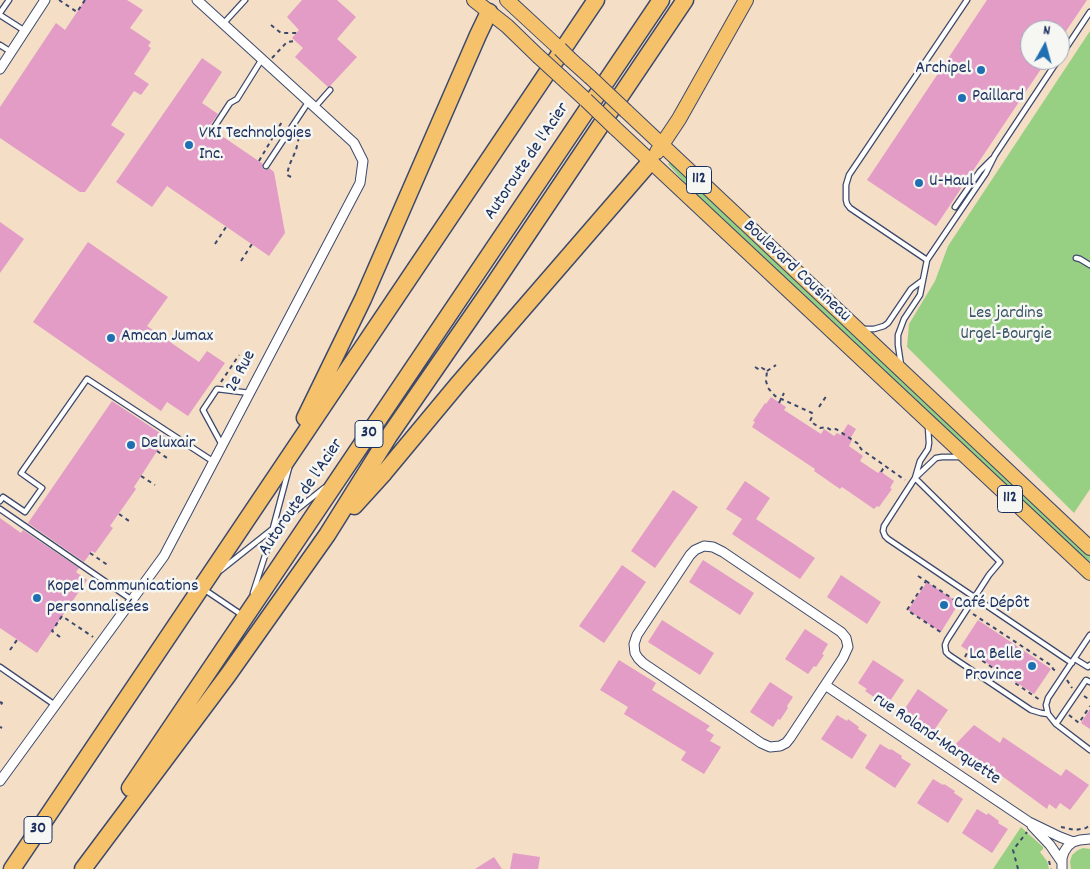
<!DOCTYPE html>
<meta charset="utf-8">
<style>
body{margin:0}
#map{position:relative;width:1090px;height:869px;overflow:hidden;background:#f4dec5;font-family:Dekko,sans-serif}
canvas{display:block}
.north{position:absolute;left:1020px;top:20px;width:50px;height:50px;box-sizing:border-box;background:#f6f6f2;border:1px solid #9ea6b7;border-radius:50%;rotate:7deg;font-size:14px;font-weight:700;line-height:20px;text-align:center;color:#1b2f5e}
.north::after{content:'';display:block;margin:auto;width:18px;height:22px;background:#1f6fb2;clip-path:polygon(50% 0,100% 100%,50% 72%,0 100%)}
</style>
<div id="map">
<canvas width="1090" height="869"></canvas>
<div class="north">N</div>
</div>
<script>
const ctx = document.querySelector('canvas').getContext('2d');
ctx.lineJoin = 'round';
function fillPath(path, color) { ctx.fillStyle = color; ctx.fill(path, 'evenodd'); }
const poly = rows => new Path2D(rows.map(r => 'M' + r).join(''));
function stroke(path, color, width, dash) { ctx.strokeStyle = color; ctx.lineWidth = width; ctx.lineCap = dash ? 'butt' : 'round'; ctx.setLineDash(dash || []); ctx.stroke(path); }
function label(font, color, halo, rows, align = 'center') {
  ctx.font = font + ' Dekko,sans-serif'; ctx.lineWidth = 5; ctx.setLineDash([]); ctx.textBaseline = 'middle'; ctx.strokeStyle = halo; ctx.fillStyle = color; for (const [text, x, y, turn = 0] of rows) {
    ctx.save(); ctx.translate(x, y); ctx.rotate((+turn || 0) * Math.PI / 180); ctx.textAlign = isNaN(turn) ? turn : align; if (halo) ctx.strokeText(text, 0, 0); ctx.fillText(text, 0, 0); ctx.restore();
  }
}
fillPath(poly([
 [1090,31,1090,489,1074,513,907,347,909,324,935,281,948,246],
 [670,162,1090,556,1090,562,1063,540,695,194,668,164],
 [1021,827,1043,847,1043,849,1040,852,1047,861,1049,869,993,869],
 [1083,848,1090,849,1090,869,1071,869,1070,862,1072,855,1078,850]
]), '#98d083');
fillPath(poly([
 [85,0,127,0,143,10,130,28,151,42,148,46,151,48,134,74,149,84,141,95,134,91,111,125,125,134,85,192,80,192,0,138,0,107,56,23,65,30],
 [302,0,337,0,356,17,337,39,357,57,330,86,328,87,295,57,303,48,292,38,299,30,287,17],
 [987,0,1087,0,1060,40,1060,30,1030,30,1030,60,1047,60,936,226,867,180],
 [202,58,222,72,202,103,218,114,209,127,210,131,212,133,216,132,263,164,262,167,264,170,267,170,269,168,274,172,285,233,269,256,167,186,152,207,116,182],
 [0,222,24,239,0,273],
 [88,242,168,297,147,326,199,362,207,351,225,363,188,416,167,402,161,411,33,322],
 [771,397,786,407,784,410,821,434,824,429,834,436,837,433,841,435,848,424,856,429,850,439,852,440,849,446,863,456,860,461,878,473,880,471,894,481,890,488,892,489,879,507,877,506,874,509,842,487,840,489,814,471,815,469,752,427,755,422,753,421,765,403,766,404],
 [112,401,166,437,134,487,136,489,110,526,113,528,95,553,92,551,84,562,28,523],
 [745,481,770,498,756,519,815,558,800,579,732,534,742,519,726,509],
 [673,490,698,507,655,568,631,551],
 [0,518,21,533,23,530,79,568,76,572,87,580,37,653,0,628],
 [703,560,754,593,740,615,689,582],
 [622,565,646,582,604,643,579,626],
 [841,575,881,602,867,624,827,597],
 [927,582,959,603,941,632,908,610],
 [662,620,714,653,700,675,648,642],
 [978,620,1051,669,1034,694,961,646],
 [805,629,828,644,822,654,824,655,816,667,814,666,808,674,785,659],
 [619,660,656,683,652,690,710,726,706,730,714,735,710,741,721,747,704,774,681,760,686,752,624,714,628,707,600,690],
 [873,660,904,680,888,704,879,697,877,699,865,691,867,689,858,683],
 [770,682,793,697,787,706,788,708,780,720,778,719,773,727,750,712],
 [918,689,948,710,932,733,922,727,921,729,910,721,911,719,902,713],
 [1090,709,1090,729,1081,723],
 [837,715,847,721,848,719,859,727,858,729,867,735,852,759,821,739],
 [974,725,1000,743,1003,737,1061,776,1066,769,1089,785,1070,810,1060,803,1056,809,1049,804,1047,809,991,768,986,775,951,749],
 [880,744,890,750,891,749,902,756,901,758,911,764,895,788,865,768],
 [933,779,943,785,944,784,955,791,954,793,963,799,948,823,917,803],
 [977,809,987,815,988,813,999,821,998,823,1008,829,992,853,962,833],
 [513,853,540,857,538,869,510,869],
 [494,857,502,869,475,869]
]), '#e29cc6');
const service = poly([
 [967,0,849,175,846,185,846,200,847,204,850,208,927,260,986,173,995,155,1058,60],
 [0,13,9,0],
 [0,15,25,31],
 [223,24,245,0],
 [0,45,11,52],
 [1060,57,1090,12],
 [315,107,330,90],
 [213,129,230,103,237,99,262,59],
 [266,166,309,101],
 [955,207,980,171,992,159],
 [1076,258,1080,259,1090,265],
 [923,280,927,260],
 [862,329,874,329,884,326,888,323,911,289,923,280,920,295,904,319,898,335,898,345,901,365],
 [928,427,929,443,928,449,920,461,915,478,884,526,883,531,885,536,888,539,1072,663],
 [222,445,203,410,217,389,250,393],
 [916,477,936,458,942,457,960,457],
 [915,478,1000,562,989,575,947,640,945,645,946,652,949,655,1031,710,1041,713,1048,714],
 [0,501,3,497,25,512,42,488,21,473,87,379,214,462],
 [0,509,132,600],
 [221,570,324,488],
 [205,590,242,615],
 [253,593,269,543,289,468],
 [1090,635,1048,698,1046,705,1048,714,1056,724,1090,750],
 [1075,659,1088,667,1090,665],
 [0,667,55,705],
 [1056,724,1086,680,1090,682]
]);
const minor = poly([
 [0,69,45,0],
 [704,546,713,547,723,552,841,632,846,638,848,647,843,658,790,738,786,743,780,746,770,747,761,743,643,663,638,658,635,653,634,644,637,635,690,555,695,550,704,546],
 [825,685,1029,822,1060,837,1073,842],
 [0,781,164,556,360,183,363,161,354,143,197,0],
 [1032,826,1050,845,1061,861],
 [1062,869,1062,858,1064,852,1068,846,1073,842,1080,840,1090,839]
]);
const primary = poly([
 [474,0,507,26,538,56],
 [507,0,560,49],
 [570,59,590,77],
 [561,77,586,100],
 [626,111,1090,548],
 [615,128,1090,573],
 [657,152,679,119,746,0]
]);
const motorway = poly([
 [305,418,363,299,478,35,489,12],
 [354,506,384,473,458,384,651,161],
 [130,788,661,0],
 [12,869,596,0],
 [83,869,228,675,327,535,389,436,492,287,685,0]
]);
stroke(service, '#3c496d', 7);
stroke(minor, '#3c496d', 11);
stroke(primary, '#3c496d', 16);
stroke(motorway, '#3c496d', 19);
stroke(poly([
 [59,0,77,12,85,0],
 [271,25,281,33,297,33],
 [272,58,287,42,295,41],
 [259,161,283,120],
 [291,177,287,175,289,166,296,150,299,137,298,131],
 [215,244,226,227],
 [241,261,252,244],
 [755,367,760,370,762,368,767,371,766,381,768,388,775,396,812,413,813,415,810,421,820,428,826,427,831,430,836,429,860,445,860,447,861,449,905,480],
 [767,371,776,365],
 [221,382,239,355],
 [779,403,784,393],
 [819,407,827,395],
 [157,451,170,460],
 [881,472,885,466],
 [141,476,155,485],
 [119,514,132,523],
 [90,553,109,566],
 [918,576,926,581,907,610,942,633,943,632],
 [926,581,959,603,960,607],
 [973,614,1052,666,1053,669,1057,672],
 [60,637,52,631,62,616,93,637],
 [10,650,17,640],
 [965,657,968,651,1040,700],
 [1067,680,1072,688],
 [1084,696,1090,700],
 [0,702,2,703,0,706],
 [1069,715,1079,723,1090,706],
 [0,727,2,728],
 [1061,827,1075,830,1086,828,1090,825],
 [1049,861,1051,869],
 [1018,869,1013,850,1027,832]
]), '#3c496d', 2, [4, 4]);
stroke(service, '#fff', 4.5);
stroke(minor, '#fff', 9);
stroke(primary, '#f5c16b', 14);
stroke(motorway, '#f5c16b', 16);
const primaryBridge = poly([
 [560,49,570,59],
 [538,56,561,77],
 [590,77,626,111],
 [586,100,615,128]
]);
stroke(primaryBridge, '#3c496d', 16, []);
stroke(primaryBridge, '#f5c16b', 14);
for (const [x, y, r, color] of [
 [981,70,5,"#1f6fb2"],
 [962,98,5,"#1f6fb2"],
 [189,145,5,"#1f6fb2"],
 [919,183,5,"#1f6fb2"],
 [111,338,5,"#1f6fb2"],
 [131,445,5,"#1f6fb2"],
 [37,598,5,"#1f6fb2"],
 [944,605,5,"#1f6fb2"],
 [1032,666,5,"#1f6fb2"]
]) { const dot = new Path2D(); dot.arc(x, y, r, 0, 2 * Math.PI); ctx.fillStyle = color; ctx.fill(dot); stroke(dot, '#f6f6f2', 2); }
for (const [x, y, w] of [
 [699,180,25],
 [369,434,28],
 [1010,499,25],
 [38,830,28]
]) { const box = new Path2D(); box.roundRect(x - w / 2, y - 13.5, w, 27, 4); ctx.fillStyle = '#f6f6f2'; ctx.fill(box); stroke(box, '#1b2f5e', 1); }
label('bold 16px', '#1b2f5e', null, [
 ["112",699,180],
 ["30",369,434],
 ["112",1010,499],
 ["30",38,830]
]);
label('18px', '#1b2f5e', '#f6f6f2', [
 ["Archipel",971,70,"right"],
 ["Paillard",972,98],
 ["VKI Technologies",199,135],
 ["Inc.",199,156],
 ["U-Haul",929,183],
 ["Amcan Jumax",121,338],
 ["Deluxair",141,445],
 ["Kopel Communications",47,588],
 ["personnalisées",47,609],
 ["Café Dépôt",954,605],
 ["La Belle",1022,656,"right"],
 ["Province",1022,677,"right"]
], 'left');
label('18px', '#1b2f5e', '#f6f6f2', [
 ["Autoroute de l'Acier",528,162,-56],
 ["Boulevard Cousineau",796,272,43],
 ["2e Rue",242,372,-62],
 ["Autoroute de l'Acier",302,498,-56],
 ["rue Roland-Marquette",936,740,34]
]);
label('18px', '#3a5767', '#f6f6f2', [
 ["Les jardins",1006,315],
 ["Urgel-Bourgie",1006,336]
]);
</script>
